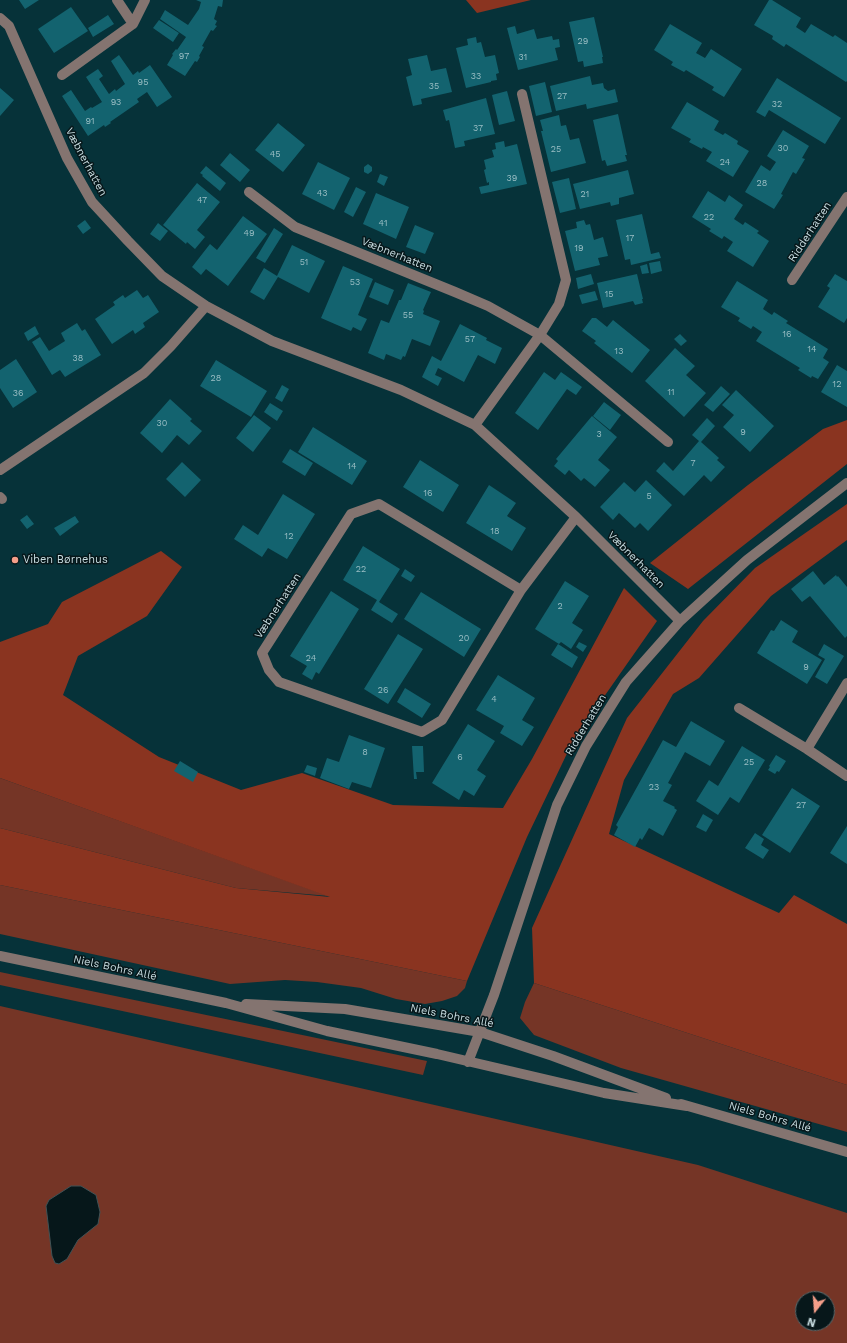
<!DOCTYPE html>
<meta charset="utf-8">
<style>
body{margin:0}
#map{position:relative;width:847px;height:1343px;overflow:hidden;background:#063239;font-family:"Work Sans",sans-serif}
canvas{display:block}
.north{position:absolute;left:795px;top:1291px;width:40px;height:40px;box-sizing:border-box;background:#07171a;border:1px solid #546669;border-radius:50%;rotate:197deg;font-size:11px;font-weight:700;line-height:16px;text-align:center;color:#c7dce0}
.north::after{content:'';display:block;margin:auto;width:14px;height:18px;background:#f49e89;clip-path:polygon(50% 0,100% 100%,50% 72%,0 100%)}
</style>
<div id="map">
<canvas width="847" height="1343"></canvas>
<div class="north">N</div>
</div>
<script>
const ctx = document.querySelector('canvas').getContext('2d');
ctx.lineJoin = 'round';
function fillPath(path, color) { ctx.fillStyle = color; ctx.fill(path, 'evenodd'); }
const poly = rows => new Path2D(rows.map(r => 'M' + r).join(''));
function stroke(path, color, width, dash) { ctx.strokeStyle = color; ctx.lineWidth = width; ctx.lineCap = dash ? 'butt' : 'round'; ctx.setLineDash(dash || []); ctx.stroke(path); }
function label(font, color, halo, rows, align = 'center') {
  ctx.font = font + ' "Work Sans",sans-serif'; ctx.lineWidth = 3; ctx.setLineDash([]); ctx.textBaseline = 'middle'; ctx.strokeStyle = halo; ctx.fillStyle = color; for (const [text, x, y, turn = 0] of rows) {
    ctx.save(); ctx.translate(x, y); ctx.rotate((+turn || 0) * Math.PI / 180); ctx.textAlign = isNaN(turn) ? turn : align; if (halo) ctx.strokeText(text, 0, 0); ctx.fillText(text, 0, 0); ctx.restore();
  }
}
fillPath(poly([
 [0,778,329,896,236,888,0,828],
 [0,885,467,981,465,988,457,996,442,1001,425,1004,396,999,361,988,317,982,285,980,230,984,0,934],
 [0,972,427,1061,423,1075,0,985],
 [534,983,847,1085,847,1132,621,1068,534,1035,520,1018,525,1002],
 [0,1006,698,1165,847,1213,847,1343,0,1343],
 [803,1299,827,1299,827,1323,803,1323]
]), '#753526');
fillPath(poly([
 [466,0,531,0,477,13],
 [847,420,847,464,688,589,650,563,748,485,823,429],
 [847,504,847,540,771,596,699,678,673,694,624,780,609,834,779,913,794,895,847,924,847,1085,534,983,532,928,627,718,703,621,755,568],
 [161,551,182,567,147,616,78,656,63,695,159,757,241,790,302,773,393,805,503,808,532,759,624,588,657,621,573,741,527,837,467,981,0,885,0,828,236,888,330,897,0,778,0,642,48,624,62,602]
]), '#8a3420');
const water = poly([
 [71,1186,81,1186,96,1195,100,1212,98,1224,78,1240,67,1259,59,1264,55,1263,52,1256,46,1206,49,1200,71,1186]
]);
fillPath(water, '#06171a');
stroke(water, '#405255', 1);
fillPath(poly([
 [19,0,39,0,25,9],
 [196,0,223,0,222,7,218,6,214,19,217,21,215,25,217,26,213,31,211,30,202,46,204,47,199,56,200,57,197,62,195,61,185,76,167,65,173,55,172,54,176,49,177,50,186,37,160,19,165,10,188,25,199,9,201,2],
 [769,0,772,0,801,18,796,27,805,33,811,24,833,37,835,35,847,43,847,81,846,82,786,44,784,47,772,39,773,36,754,25],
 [71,7,88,31,54,53,38,29],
 [108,15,114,24,93,37,88,28],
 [594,17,603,57,602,57,603,63,584,67,583,61,578,62,569,22],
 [159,20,179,33,173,42,153,28],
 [670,24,702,43,696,53,705,58,711,49,742,69,724,97,712,90,714,87,686,70,684,72,671,65,673,62,654,50],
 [515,26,517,34,534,29,537,39,552,36,553,40,559,39,560,47,555,48,558,60,518,70,507,28],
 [476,37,477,43,481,42,485,57,495,55,499,73,496,74,497,80,491,81,491,82,466,88,456,48,468,45,467,39],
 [119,55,133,75,138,71,139,73,150,65,172,97,157,107,147,92,137,99,139,102,110,122,111,123,105,127,104,125,88,136,62,96,71,90,85,111,91,107,92,108,102,102,86,77,98,69,103,76,99,79,109,94,115,89,116,91,125,84,111,61],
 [427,55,431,71,446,68,452,92,421,99,422,104,413,106,406,77,412,75,408,59],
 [590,76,592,85,603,83,604,88,608,91,615,89,618,102,587,109,586,104,556,111,550,86],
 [777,78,841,118,825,144,769,110,765,117,756,112],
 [545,82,552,112,536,116,529,86],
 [0,88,14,100,0,116],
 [507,91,515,121,499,125,492,95],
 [486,98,495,134,464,141,465,146,455,148,449,120,446,121,443,110],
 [687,102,719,121,714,130,723,135,725,133,738,141,737,144,749,151,733,177,706,161,712,152,703,147,702,149,689,142,691,139,671,128],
 [618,114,627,155,625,155,627,161,607,166,605,160,602,161,593,120],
 [559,115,561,126,566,125,570,140,579,138,586,163,551,172,541,131,543,131,540,120],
 [278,123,305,145,283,172,255,150],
 [783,130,809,146,802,158,805,159,796,174,793,172,781,194,783,195,774,209,745,192,761,165,770,171,776,162,767,156],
 [504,141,505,147,517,144,527,184,481,194,479,187,489,185,489,182,487,183,484,170,486,169,484,160,494,157,492,150,496,149,495,143],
 [230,153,250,170,240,182,220,165],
 [318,162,350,178,334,210,302,194],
 [368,164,372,167,372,171,368,174,364,172,364,167],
 [206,166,226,183,220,191,202,176,203,175,200,173],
 [628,170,634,194,619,198,619,204,611,206,610,202,580,209,573,184],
 [380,174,388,177,384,186,377,182],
 [569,178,576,209,560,213,552,182],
 [197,183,220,202,197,230,205,237,195,249,187,242,186,244,163,225],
 [356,187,366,192,353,217,344,212],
 [708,191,725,202,729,195,743,205,734,219,743,225,745,222,759,231,757,233,769,241,753,267,727,251,733,242,724,236,722,239,709,231,711,229,692,217],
 [376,193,409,207,396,239,363,224],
 [642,214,651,254,659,252,661,258,631,265,630,259,625,260,616,220],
 [243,216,267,234,228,286,206,269,201,275,192,267,210,244,217,250],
 [85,220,91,228,83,234,77,226],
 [584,220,586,225,590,224,594,240,603,237,608,256,598,258,600,265,575,271,565,231,577,228,576,222],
 [158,223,168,231,160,241,150,234],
 [415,225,434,233,425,254,406,247],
 [274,228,283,234,265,263,256,258],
 [292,245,325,261,309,293,278,277,264,300,250,292,264,268,277,276],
 [660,261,662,271,651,274,649,263],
 [647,264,649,273,642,274,640,266],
 [343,266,373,279,358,315,367,319,361,331,353,327,351,331,321,318],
 [591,274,594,284,578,289,576,278],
 [637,274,643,299,642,299,643,303,635,305,633,301,603,308,597,283],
 [835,274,847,281,847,318,844,323,818,307,830,288,827,286],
 [737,281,768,300,763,309,772,315,774,312,788,321,786,323,828,349,823,358,829,362,818,379,812,376,811,378,798,370,800,368,756,341,762,332,753,326,751,329,738,321,740,318,721,307],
 [375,282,394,290,388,305,369,297],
 [408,283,431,292,423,310,424,311,423,314,440,321,430,346,412,339,405,357,403,356,401,360,386,354,384,360,368,353,381,320,389,323,399,300,401,300],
 [137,290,143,298,148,295,159,312,143,323,145,327,135,334,133,330,112,344,95,319,115,305,113,302,123,295,125,298],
 [595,291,598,300,582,304,579,295],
 [592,318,596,318,607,327,613,320,650,350,632,373,594,343,596,341,582,331],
 [77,323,82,331,85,329,101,355,65,377,60,370,52,375,32,342,40,337,49,351,65,341,61,333],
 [460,324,487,338,486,340,502,348,495,364,478,355,464,382,438,368,435,375,442,378,438,386,422,377,432,356,441,361],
 [35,326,39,334,28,341,24,333],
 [680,334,687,341,681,346,674,339],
 [675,348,695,366,686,375,706,393,684,417,645,381],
 [16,359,37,392,13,408,0,388,0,370],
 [216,360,267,391,251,417,200,386],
 [837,365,847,371,847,407,821,392],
 [544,372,555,380,561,372,582,387,576,395,567,389,538,430,515,413],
 [282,385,289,389,282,402,275,398],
 [721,386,730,394,713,412,704,405],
 [736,390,774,426,750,452,723,427,734,415,722,405],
 [170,399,192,419,190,421,202,431,189,445,177,435,162,453,140,433],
 [604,402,621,415,610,430,593,416],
 [270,403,283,411,277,421,264,412],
 [254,415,271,428,253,452,236,438],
 [592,416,617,437,598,460,610,470,595,487,584,478,581,481,569,470,565,475,554,466,558,461,556,459],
 [707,418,715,426,701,442,719,458,717,460,725,467,711,482,704,475,684,496,656,471,664,462,673,471,699,441,692,435],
 [313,427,367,461,352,485,298,452],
 [290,449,313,463,305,476,282,462],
 [420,460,459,485,443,512,403,487],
 [182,462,201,480,185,497,166,479],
 [646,480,672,505,648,531,640,523,635,528,619,513,613,520,600,507,624,482,635,492],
 [489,485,516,503,507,516,526,528,512,551,466,523],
 [283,494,315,514,287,559,268,548,262,557,234,539,243,525,258,535],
 [27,515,34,524,27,529,20,520],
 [75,516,79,522,60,536,54,528],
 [363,546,400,569,379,602,398,614,392,623,371,610,377,600,343,580],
 [405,569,415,576,411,582,401,576],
 [813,571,824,585,836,575,837,577,838,576,847,587,847,636,845,638,810,596,802,602,791,589],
 [565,581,589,596,572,623,583,630,571,649,561,642,559,644,535,629],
 [331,591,359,609,319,674,316,672,312,680,302,674,307,666,290,656],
 [421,592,481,629,464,657,404,619],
 [781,620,798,631,792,642,822,660,807,684,757,653,771,630,774,631],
 [398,634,423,649,388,704,364,689],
 [579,642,587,646,583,652,576,647],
 [558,644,578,657,572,668,551,655],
 [824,644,844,656,827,684,815,677,825,659,818,655],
 [498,675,535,698,522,720,534,727,522,746,500,733,504,726,476,710],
 [405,688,431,704,422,718,397,702],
 [691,721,725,741,710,766,685,752,668,783,672,785,663,801,675,807,674,808,677,810,663,836,649,828,642,840,640,838,635,847,614,835,618,827,616,825,663,740,676,747],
 [468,724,495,741,477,770,486,776,474,796,464,790,459,800,432,783],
 [349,735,385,748,371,788,352,782,349,789,320,778,327,758,339,762],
 [412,746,423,746,424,772,416,772,417,779,414,779],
 [742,746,765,760,739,803,730,797,718,815,696,801,709,780,718,786],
 [776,755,786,761,779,772,777,771,775,774,768,770,770,767,769,766],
 [180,761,198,772,193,782,174,771],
 [307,765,317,768,315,776,304,772],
 [792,788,820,806,790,853,762,835],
 [703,814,713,820,706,832,696,827],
 [847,826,847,864,830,853],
 [755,833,764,839,761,845,769,850,763,859,745,848]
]), '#13636f');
stroke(poly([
 [117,0,133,24,145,0],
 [0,18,9,26,67,158,92,202,128,241,162,276,206,306,272,341,401,390,475,425,576,517,680,621],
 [62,75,133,24],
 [249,192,295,227,455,292,488,306,540,335,668,442],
 [792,280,847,197],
 [475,425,540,335,559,304,566,280,522,94],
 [0,470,144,373,171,346,206,306],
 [0,497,2,499],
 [521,590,379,504,351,514,262,653,269,670,279,682,422,732,442,720,521,590,576,517],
 [739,708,807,749,847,776],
 [807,749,847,683],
 [0,956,226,1003,327,1031,437,1054,604,1093,687,1106],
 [246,1004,345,1009,480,1032,553,1056,666,1098],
 [468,1062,494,995,557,805,586,746,626,682,680,621,747,560,847,483],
 [681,1104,847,1152]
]), '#847470', 10);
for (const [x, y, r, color] of [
 [15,560,4,"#f49e89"]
]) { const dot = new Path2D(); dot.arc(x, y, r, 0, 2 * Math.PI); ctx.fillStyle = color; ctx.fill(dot); stroke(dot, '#07171a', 1.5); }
label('9px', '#9abec4', null, [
 ["29",583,41],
 ["97",184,56],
 ["31",523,57],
 ["33",476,76],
 ["95",143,82],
 ["35",434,86],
 ["27",562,96],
 ["93",116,102],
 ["32",777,104],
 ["91",90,121],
 ["37",478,128],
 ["30",783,148],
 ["25",556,149],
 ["45",275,154],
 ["24",725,162],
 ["39",512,178],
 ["28",762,183],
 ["43",322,193],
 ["21",585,194],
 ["47",202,200],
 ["22",709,217],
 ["41",383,223],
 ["49",249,233],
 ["17",630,238],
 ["19",579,248],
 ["51",304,262],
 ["53",355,282],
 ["15",609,294],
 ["55",408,315],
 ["16",787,334],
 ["57",470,339],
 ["14",812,349],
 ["13",619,351],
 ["38",78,358],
 ["28",216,378],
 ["12",837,384],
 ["11",671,392],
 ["36",18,393],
 ["30",162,423],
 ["9",743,432],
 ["3",599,434],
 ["7",693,463],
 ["14",352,466],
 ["16",428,493],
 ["5",649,496],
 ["18",495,531],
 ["12",289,536],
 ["22",361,569],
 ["2",560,606],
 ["20",464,638],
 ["24",311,658],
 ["9",806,667],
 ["26",383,690],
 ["4",494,699],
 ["8",365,752],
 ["6",460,757],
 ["25",749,762],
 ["23",654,787],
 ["27",801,805]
]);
label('11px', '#c7dce0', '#07171a', [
 ["Væbnerhatten",86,162,62],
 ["Ridderhatten",810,232,-57],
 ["Væbnerhatten",397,255,22],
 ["Væbnerhatten",636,560,45],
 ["Væbnerhatten",278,606,-57],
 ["Ridderhatten",586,725,-59],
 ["Niels Bohrs Allé",115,968,12],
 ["Niels Bohrs Allé",452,1016,11],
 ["Niels Bohrs Allé",770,1117,16]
]);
label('11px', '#c7dce0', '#07171a', [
 ["Viben Børnehus",23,560]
], 'left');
</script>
